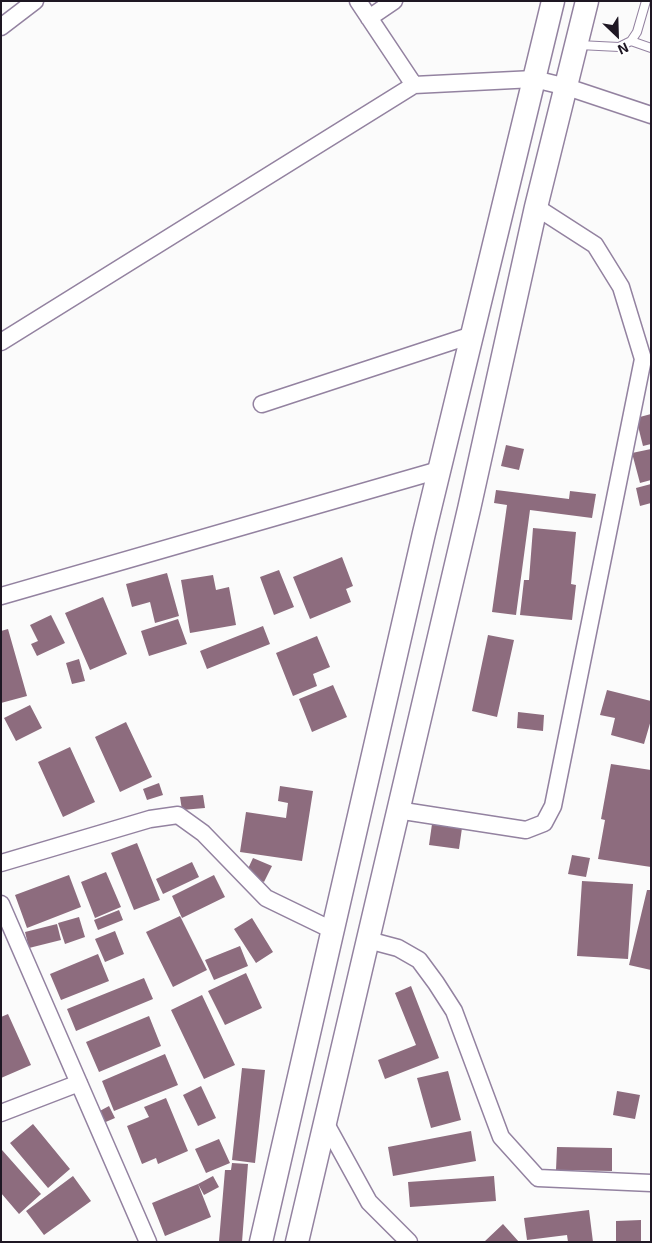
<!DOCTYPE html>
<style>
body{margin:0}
#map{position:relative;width:652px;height:1243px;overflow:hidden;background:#fbfbfb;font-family:"Exo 2",sans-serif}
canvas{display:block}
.frame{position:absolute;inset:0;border:2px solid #1e1723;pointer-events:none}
.north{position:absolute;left:592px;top:10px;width:50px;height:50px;-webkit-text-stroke:4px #fff;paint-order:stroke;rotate:156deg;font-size:14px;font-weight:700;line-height:20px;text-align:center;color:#1e1723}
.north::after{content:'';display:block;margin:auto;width:18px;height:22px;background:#1e1723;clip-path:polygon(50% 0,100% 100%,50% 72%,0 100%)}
</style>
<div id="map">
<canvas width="652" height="1243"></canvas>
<div class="frame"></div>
<div class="north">N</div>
</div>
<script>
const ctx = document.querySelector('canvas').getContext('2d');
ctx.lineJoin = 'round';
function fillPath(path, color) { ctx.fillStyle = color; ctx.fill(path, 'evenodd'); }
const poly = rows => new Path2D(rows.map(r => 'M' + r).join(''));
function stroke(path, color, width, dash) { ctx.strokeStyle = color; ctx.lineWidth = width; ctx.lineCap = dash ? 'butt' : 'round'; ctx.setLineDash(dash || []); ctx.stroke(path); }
fillPath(poly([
 [651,414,651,444,643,446,636,418],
 [506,445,524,449,519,470,501,466],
 [651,449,651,480,640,483,632,453],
 [651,484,651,503,640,506,636,488],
 [496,490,569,499,570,491,596,494,592,518,530,510,516,615,492,612,507,505,494,503],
 [533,528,576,532,571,584,576,585,572,620,520,615,524,580,529,580],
 [342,557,353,586,346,589,351,602,310,619,293,577],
 [279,570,294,607,274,615,260,577],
 [167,573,179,616,155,623,150,602,132,607,126,584],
 [213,575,216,590,229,587,236,625,190,633,181,580],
 [103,597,127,654,90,670,65,613],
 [51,615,65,643,37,656,31,644,38,641,30,625],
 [178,619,187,644,149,656,141,631],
 [263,626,270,644,207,669,200,651],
 [8,629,27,696,1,703,1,631],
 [488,635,514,640,497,717,472,711],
 [317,636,330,667,313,674,317,686,293,696,276,653],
 [79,659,85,681,72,684,66,663],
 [333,685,347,717,312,732,299,699],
 [607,690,651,701,651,720,644,744,611,735,615,718,600,715],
 [30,705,42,728,16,741,4,718],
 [518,712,544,715,543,731,517,728],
 [126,722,152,777,120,792,95,737],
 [70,747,95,802,63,817,38,762],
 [611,764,651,770,651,867,598,859,605,820,601,819],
 [159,783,163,795,147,800,143,789],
 [280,786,313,791,302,861,240,852,246,812,286,818,288,803,278,801],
 [203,795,205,808,182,810,180,797],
 [432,824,462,828,459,849,429,845],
 [137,843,160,900,134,910,111,853],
 [572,855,590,858,586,877,568,874],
 [253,858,272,866,264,882,246,873],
 [192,862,199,877,163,894,156,879],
 [106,872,121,907,95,918,81,882],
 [69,875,81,907,27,928,15,895],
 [214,875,225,897,182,918,172,896],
 [582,881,633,884,628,959,577,956],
 [647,890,651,890,651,970,629,965],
 [119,910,123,920,98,930,94,920],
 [180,916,207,970,173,987,146,932],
 [79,917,85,937,65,944,58,923],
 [252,918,273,952,256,963,234,929],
 [57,924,61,940,29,948,25,932],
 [115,931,124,954,105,962,95,939],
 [240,946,248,966,214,980,205,960],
 [98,954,109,981,61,1000,50,974],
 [246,973,262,1008,225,1025,208,991],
 [144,978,153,999,76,1031,67,1009],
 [411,986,439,1058,385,1079,378,1060,416,1045,395,993],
 [202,995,235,1065,204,1079,171,1010],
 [8,1014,31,1065,1,1078,1,1017],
 [149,1016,161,1046,99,1072,86,1042],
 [165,1054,178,1085,114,1111,102,1081],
 [242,1068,265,1070,255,1163,232,1160],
 [448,1071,461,1120,431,1128,417,1078],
 [201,1086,216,1118,198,1126,183,1095],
 [617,1091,640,1095,635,1119,613,1115],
 [166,1098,188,1151,158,1164,156,1158,142,1164,127,1126,149,1117,144,1107],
 [109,1106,115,1118,101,1124,96,1113],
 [33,1124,70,1169,48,1188,10,1143],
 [471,1131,476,1161,393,1176,388,1147],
 [219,1139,230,1163,206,1173,195,1149],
 [557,1147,612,1148,612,1171,556,1170],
 [2,1150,41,1194,19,1214,1,1193],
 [232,1163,248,1164,242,1242,219,1241,225,1170,231,1170],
 [73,1176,91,1201,44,1235,26,1211],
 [213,1176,219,1187,204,1195,198,1184],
 [494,1176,496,1201,410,1207,408,1182],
 [198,1184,211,1217,165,1236,152,1203],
 [589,1210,593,1242,568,1242,567,1235,527,1240,524,1218],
 [641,1220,641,1242,616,1242,616,1221],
 [503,1224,519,1242,484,1242]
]), '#8d6c7e');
const lane = poly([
 [631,41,651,48],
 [579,45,619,47,631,41,637,32,646,1]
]);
const street = poly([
 [358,1,414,85],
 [369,18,394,1],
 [1,27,35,1],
 [1,342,414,85,534,79,567,87,651,115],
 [262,404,472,335],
 [1,596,439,470],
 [397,810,526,830,544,823,553,806,643,359,621,287,595,245,536,207],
 [1,863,150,819,178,815,203,833,266,898,332,930],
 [1,904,148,1242],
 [368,940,398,948,419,960,436,983,454,1011,501,1137,538,1178,651,1183],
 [1,1113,79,1083],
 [325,1122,369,1202,409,1242]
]);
const secondary = poly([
 [261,1242,424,533,553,1],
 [297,1242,469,509,536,207,587,1]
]);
stroke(lane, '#9382a0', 10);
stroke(street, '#9382a0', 19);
stroke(secondary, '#9382a0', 25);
stroke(lane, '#fff', 8);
stroke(street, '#fff', 16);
stroke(secondary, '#fff', 22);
</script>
